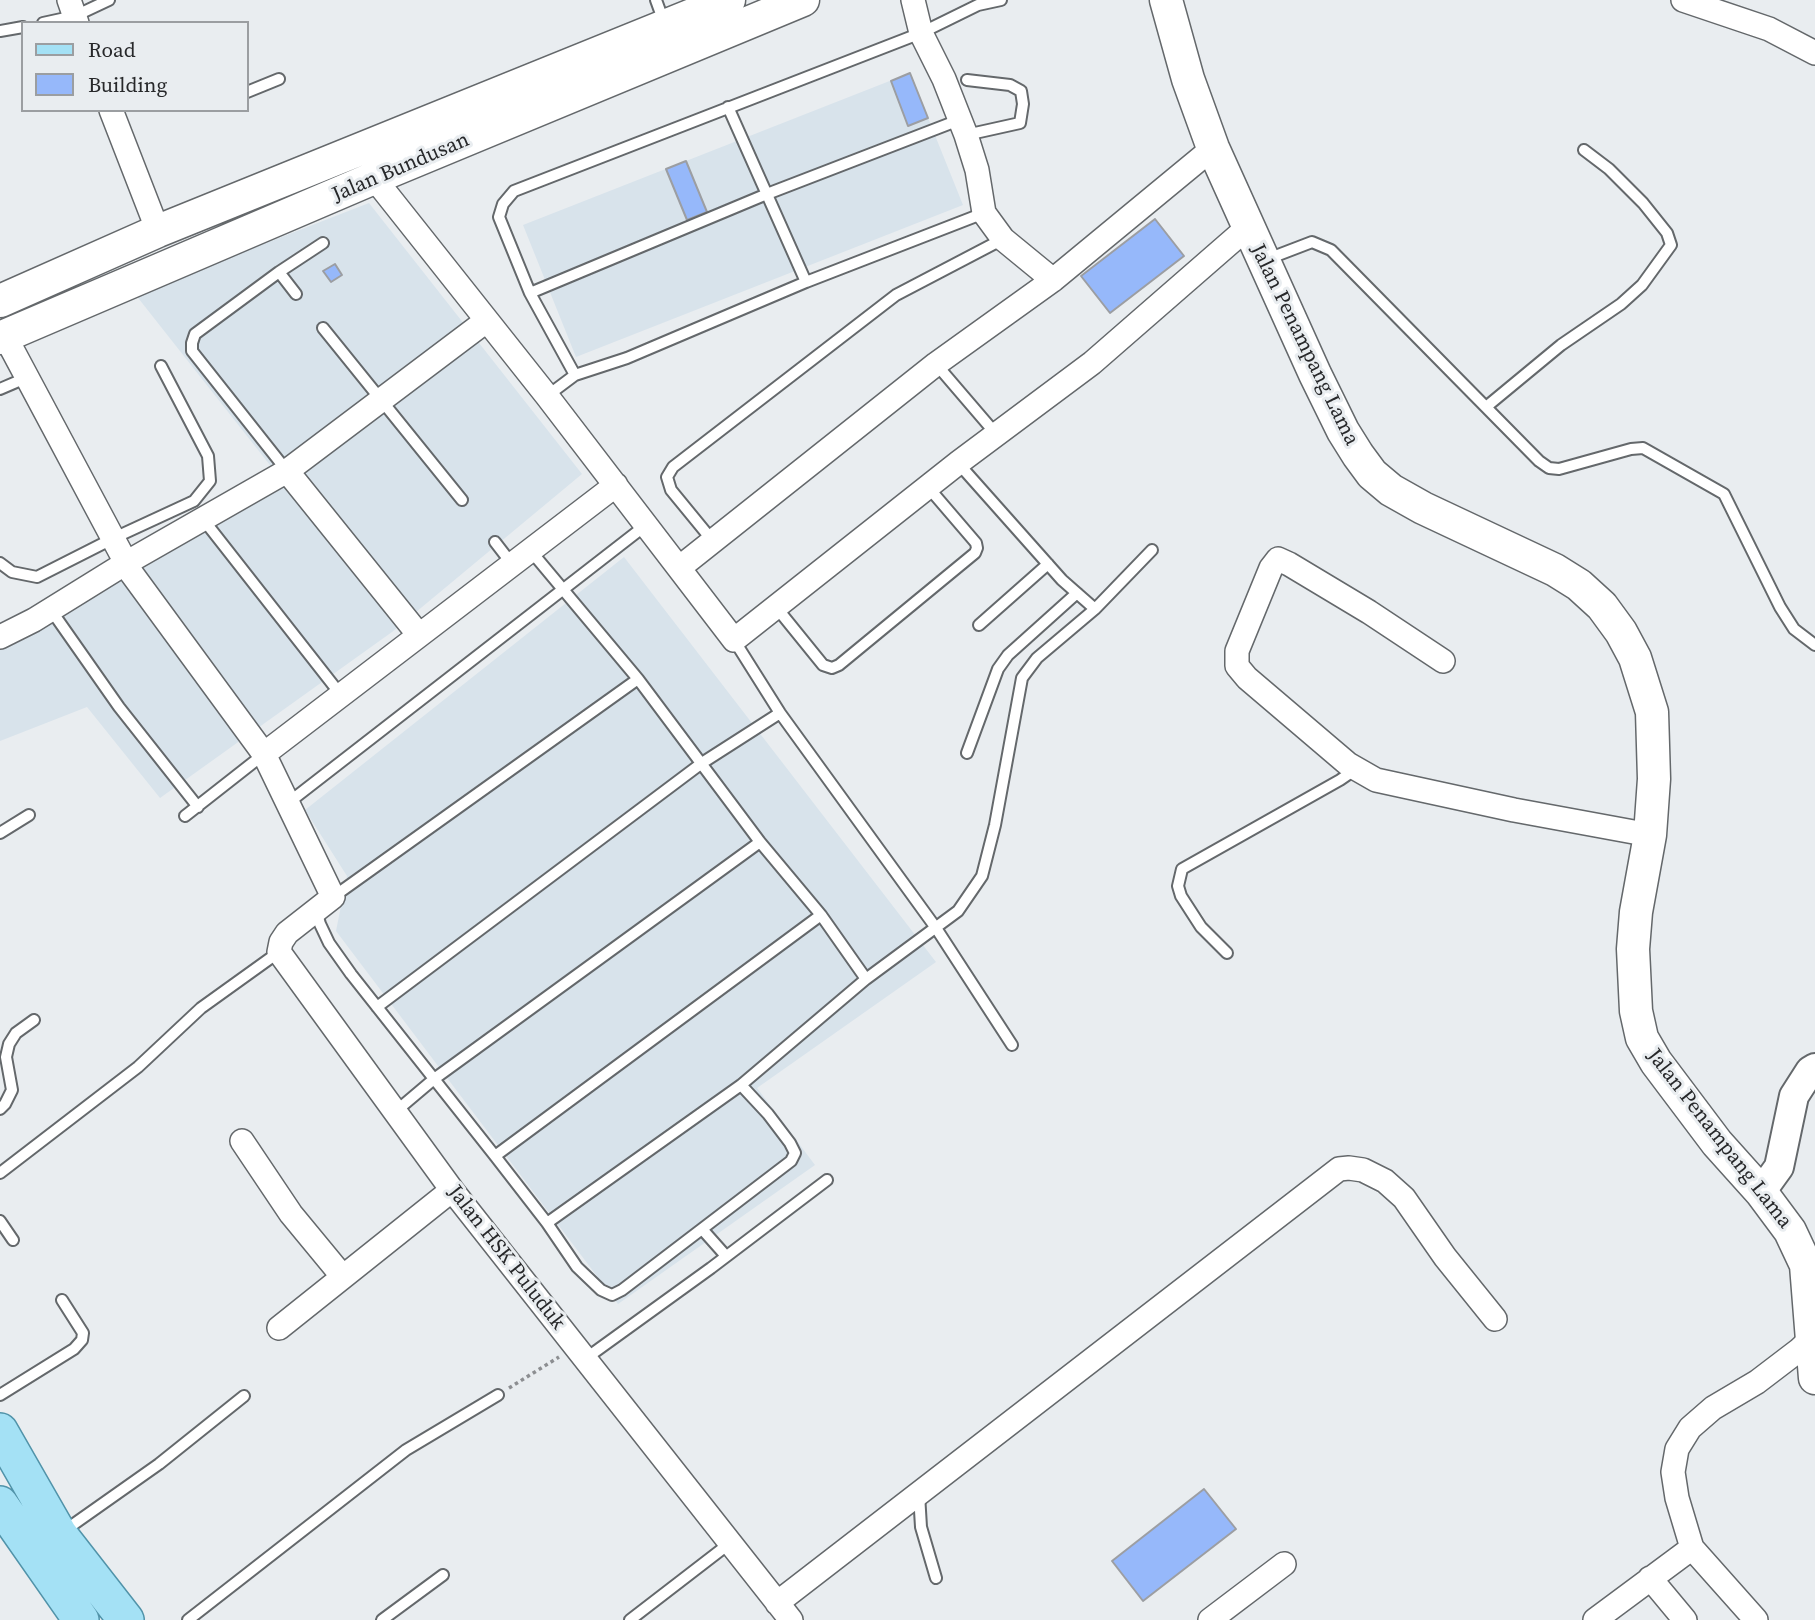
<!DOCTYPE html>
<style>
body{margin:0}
#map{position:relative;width:1815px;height:1620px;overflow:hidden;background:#e9edf0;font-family:"Source Serif 4",serif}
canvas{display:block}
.legend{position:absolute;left:21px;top:21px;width:228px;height:91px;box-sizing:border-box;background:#e9edf0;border:2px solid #9b9ea1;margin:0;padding:9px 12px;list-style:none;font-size:21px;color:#27282a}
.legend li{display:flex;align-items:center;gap:14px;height:35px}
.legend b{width:35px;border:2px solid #9b9ea1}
</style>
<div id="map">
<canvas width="1815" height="1620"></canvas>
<ul class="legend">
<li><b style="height:9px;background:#a4e1f5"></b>Road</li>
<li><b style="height:19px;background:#96b8fa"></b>Building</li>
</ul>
</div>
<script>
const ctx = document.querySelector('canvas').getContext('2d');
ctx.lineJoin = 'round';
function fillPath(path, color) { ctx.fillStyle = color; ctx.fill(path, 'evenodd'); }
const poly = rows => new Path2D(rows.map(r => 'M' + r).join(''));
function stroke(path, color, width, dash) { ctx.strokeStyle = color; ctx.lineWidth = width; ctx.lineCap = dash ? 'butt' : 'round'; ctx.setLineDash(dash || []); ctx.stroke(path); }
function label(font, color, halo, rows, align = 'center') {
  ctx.font = font + ' "Source Serif 4",serif'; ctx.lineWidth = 6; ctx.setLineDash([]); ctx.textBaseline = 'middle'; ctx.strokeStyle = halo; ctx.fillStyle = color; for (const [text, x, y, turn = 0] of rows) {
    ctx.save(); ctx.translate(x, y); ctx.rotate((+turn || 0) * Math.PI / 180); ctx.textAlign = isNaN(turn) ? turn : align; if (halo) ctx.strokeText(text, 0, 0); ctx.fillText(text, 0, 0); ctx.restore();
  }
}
fillPath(poly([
 [910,73,963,205,576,357,523,225],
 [369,203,582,474,392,632,160,798,87,707,0,741,0,643,277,474,135,294],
 [624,557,936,962,757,1088,815,1165,618,1304,336,931,347,876,305,810]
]), '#d8e3eb');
const building = poly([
 [910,73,928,118,908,126,891,81,910,73],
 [686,161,707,212,687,220,666,169,686,161],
 [1155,219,1184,256,1110,313,1081,276,1155,219],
 [335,264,342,275,331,282,323,271,335,264],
 [1204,1489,1236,1529,1143,1601,1112,1561,1204,1489]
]);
fillPath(building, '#96b8fa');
stroke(building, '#9c9ea2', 2);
const service = poly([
 [656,0,664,22],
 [43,23,75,16,109,0],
 [0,31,23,27],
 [247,92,279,79],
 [728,107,806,282],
 [966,135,1020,123,1023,104,1021,91,1010,85,967,80],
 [1265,260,1312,242,1331,250,1539,461,1549,468,1559,469,1631,449,1643,448,1724,494,1780,607,1794,629,1815,645],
 [279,272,296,294],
 [530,293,767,194,959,120],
 [323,328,462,500],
 [936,364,996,434],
 [575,375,530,293,499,217,503,204,514,191,921,33,978,5,1001,0],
 [0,389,28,377],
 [547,396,575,375,627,358,806,282,984,213],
 [1486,407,1561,345,1621,304,1642,285,1671,245,1667,233,1643,203,1609,169,1584,150],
 [958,463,1062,580,1095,609],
 [287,471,192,351,192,343,195,334,279,272,323,243],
 [203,519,341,695],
 [712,540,671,490,667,477,673,467,896,295,1003,239],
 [495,542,512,564],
 [530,550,638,679,760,842,821,915,866,979],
 [0,563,12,572,37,577,114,538,194,501,210,481,208,456,161,366],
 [776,607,823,665,832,668,839,665,975,553,977,548,976,543,928,487],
 [51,610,119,707,198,807],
 [979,625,1048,564],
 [734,640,780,713,936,928,1012,1045],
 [967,753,998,669,1008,655,1077,593],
 [288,803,646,525],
 [185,816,264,754],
 [0,833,29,815],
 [333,897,638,679],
 [316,910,320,924,329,943,351,974,495,1156,547,1223,577,1267,601,1290,612,1295,622,1290,791,1161,795,1153,790,1143,768,1114,741,1085],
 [1227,953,1201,927,1181,896,1178,886,1182,869,1340,780,1356,769],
 [377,1007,702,763,780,713],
 [0,1109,5,1104,12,1090,6,1057,9,1044,16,1033,34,1020],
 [395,1112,434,1079,760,842],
 [495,1156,821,915],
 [0,1173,138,1067,201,1008,279,952],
 [0,1221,13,1240],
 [547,1223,741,1085,866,979,958,911,982,876,995,825,1022,678,1037,658,1095,609,1152,550],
 [702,1229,726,1256],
 [585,1359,711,1268,827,1180],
 [0,1395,74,1349,82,1340,83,1333,62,1300],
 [919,1494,921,1527,936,1578],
 [64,1531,159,1464,244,1396],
 [188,1620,406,1450,498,1395],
 [382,1620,443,1575],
 [630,1620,730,1543]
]);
const minor = poly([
 [69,0,77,23],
 [913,0,921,33,944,79,966,135,977,170,984,213,1003,239,1053,280],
 [1683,0,1769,29,1815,53],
 [111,110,158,231],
 [374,178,547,396,734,640,958,463,1092,363,1247,228],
 [5,336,132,574,264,754,333,897,287,933,281,942,279,952,452,1190,791,1620],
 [287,471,419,635],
 [679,568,936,364,1053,280,1213,148],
 [0,637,34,620,126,563,287,471,486,321],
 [1443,661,1369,612,1289,564,1278,559,1271,568,1237,651,1237,666,1247,678,1348,764,1376,780,1514,810,1650,835],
 [264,754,616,485],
 [242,1141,291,1214,343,1277],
 [279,1328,452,1190],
 [1650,1578,1685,1620],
 [777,1603,1339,1169,1349,1168,1363,1170,1385,1181,1404,1198,1445,1257,1495,1319],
 [1210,1620,1284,1564],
 [1595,1620,1692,1548],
 [1756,1620,1692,1548,1677,1498,1673,1472,1677,1449,1690,1428,1713,1408,1757,1382,1799,1350,1812,1338]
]);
const tertiary = poly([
 [1761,1192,1779,1167,1794,1096,1810,1071,1815,1068]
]);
const secondary = poly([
 [1166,0,1188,79,1213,148,1315,374,1343,431,1358,455,1372,474,1391,490,1423,508,1555,570,1579,585,1602,606,1621,632,1635,658,1652,712,1654,779,1650,835,1636,912,1633,949,1636,1011,1642,1038,1656,1062,1717,1143,1761,1192,1790,1231,1806,1265,1815,1378],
 [0,301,158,231,729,0],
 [0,338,374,178,803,0]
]);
const primary = poly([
 [0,1431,59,1534,126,1620],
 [0,1504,81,1620]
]);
stroke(service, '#64686b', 14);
stroke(minor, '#64686b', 26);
stroke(tertiary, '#64686b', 32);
stroke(secondary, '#64686b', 35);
stroke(primary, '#5193a9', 38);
stroke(poly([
 [509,1388,559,1357]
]), '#8c8e91', 3.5, [3.5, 3.5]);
stroke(service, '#fff', 10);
stroke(minor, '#fff', 23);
stroke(tertiary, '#fff', 28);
stroke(secondary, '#fff', 32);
stroke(primary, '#a4e1f5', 35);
label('21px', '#27282a', '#e9edf0', [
 ["Jalan Bundusan",401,168,-23],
 ["Jalan Penampang Lama",1304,345,64],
 ["Jalan Penampang Lama",1719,1139,52],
 ["Jalan HSK Puluduk",506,1258,52]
]);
</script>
